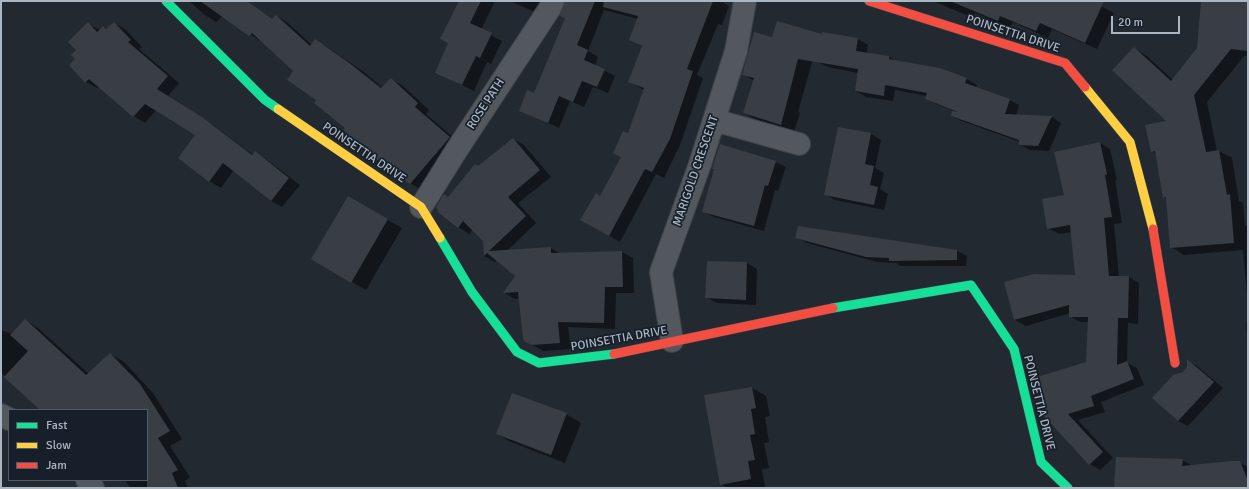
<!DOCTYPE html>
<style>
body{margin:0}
#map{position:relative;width:1249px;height:489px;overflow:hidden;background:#232930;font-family:Signika,sans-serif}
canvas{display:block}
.frame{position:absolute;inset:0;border:2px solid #abb6c3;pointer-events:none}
.legend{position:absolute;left:8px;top:409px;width:140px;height:72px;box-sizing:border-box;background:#17202a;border:1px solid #525c67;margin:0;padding:5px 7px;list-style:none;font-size:12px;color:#abb6c3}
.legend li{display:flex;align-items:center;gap:8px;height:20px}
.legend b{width:20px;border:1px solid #525c67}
.scale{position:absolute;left:1111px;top:16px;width:69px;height:18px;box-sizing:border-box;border:2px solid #abb6c3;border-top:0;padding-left:5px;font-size:12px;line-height:14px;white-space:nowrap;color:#abb6c3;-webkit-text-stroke:3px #17202a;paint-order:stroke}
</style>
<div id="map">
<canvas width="1249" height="489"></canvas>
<div class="frame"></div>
<ul class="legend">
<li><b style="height:5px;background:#16e098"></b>Fast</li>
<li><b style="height:5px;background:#ffcf43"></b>Slow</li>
<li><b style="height:5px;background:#f24e42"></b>Jam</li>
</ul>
<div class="scale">20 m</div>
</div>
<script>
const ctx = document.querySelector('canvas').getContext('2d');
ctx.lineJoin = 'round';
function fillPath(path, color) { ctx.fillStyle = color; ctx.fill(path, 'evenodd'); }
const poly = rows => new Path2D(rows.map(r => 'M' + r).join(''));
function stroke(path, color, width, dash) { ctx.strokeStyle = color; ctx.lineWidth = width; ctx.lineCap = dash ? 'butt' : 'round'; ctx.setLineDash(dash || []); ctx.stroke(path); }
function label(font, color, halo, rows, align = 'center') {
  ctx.font = font + ' Signika,sans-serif'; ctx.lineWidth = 3.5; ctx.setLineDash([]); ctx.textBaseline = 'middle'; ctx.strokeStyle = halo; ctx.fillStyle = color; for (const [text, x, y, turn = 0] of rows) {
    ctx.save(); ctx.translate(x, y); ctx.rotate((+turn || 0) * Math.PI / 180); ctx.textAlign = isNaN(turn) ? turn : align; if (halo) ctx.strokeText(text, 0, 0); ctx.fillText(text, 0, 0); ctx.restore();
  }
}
fillPath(poly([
 [189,1,245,1,273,20,277,16,288,23,312,45,315,41,327,47,364,72,383,88,391,79,403,86,429,110,426,114,461,144,422,190,410,183,346,128,294,71,262,42,223,16,216,22,205,15],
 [460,1,495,1,481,30,502,41,491,64,487,62,474,91,436,72,449,44],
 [510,1,554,1,535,12],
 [566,1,721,1,729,6,722,25,718,24,697,75,703,78,680,145,664,178,656,174,620,242,582,220,601,197,622,157,644,90,630,82,643,47,630,40,638,19,604,10,588,51,598,57,595,66,615,76,608,93,593,87,584,107,570,101,559,128,520,110,535,94,566,18],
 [933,1,1091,1,1114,13,1097,49,1052,29,1048,38,1013,22,1010,28,975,13,973,18],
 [1202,1,1248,1,1248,56,1244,56,1207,102,1217,151,1219,151,1232,158,1239,201,1243,203,1245,226,1248,226,1248,307,1243,250,1184,255,1171,247,1168,199,1164,197,1156,154,1152,151,1168,121,1134,48,1147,56,1173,80,1198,48],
 [114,23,125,29,142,47,139,49,179,83,168,96,213,125,253,155,255,152,266,159,300,185,282,207,271,201,234,170,221,188,209,181,197,135,156,110,145,123,134,116,99,87,97,88,86,82,76,59,77,50,88,24,100,30,103,27,107,29],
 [830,34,858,39,868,45,866,54,889,57,897,61,940,69,967,79,977,85,976,88,1009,100,1019,105,1016,115,1052,117,1061,123,1049,151,1030,150,1020,145,1020,142,962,121,952,116,957,112,936,104,926,98,927,96,895,90,893,101,866,97,856,91,858,73,828,67,818,62],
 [819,38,798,112,800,113,794,132,758,121,744,113,754,81,743,74],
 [871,134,881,140,875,168,884,173,880,189,888,194,884,210,835,200,825,194],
 [513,139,524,145,551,177,518,203,536,223,507,251,551,248,561,254,622,252,633,258,634,293,616,293,615,329,568,327,571,349,544,351,532,345,520,298,515,299,505,293,517,275,498,260,495,262,484,256,484,240,473,229,469,234,458,227,444,195,449,197,478,167],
 [1100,143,1110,149,1117,180,1115,180,1122,223,1114,224,1119,277,1129,277,1139,283,1138,324,1128,323,1127,363,1137,368,1144,385,1101,402,1105,412,1078,420,1113,458,1100,470,1090,464,1045,415,1087,363,1088,322,1080,322,1070,316,1070,313,1026,326,1015,320,1005,283,1076,276,1072,232,1059,234,1048,228,1065,195],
 [776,162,786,167,778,191,775,190,764,231,714,217,704,212],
 [349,197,402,228,366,290,312,259],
 [799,227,957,251,967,256,966,266,900,266,896,263,877,262,807,243,797,237],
 [708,262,747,263,757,269,756,305,717,303,706,297],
 [25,320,38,328,89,374,110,354,123,361,153,393,182,439,170,446,190,477,185,481,188,488,130,488,125,480,147,480,147,410,42,410,1,373,1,330,12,334],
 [1248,321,1248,358,1246,322],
 [1188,361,1197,366,1223,388,1188,426,1178,421,1153,398,1184,373,1188,367],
 [752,388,766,396,770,416,765,417,769,442,764,443,769,468,762,469,765,487,727,488,721,484],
 [513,394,566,414,581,423,565,463,511,442,497,434],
 [1182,460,1193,466,1239,462,1248,467,1248,488,1118,488,1115,486]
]), '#0007');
fillPath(poly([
 [200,1,247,1,272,19,276,15,310,46,315,39,348,62,381,88,391,78,418,103,415,107,450,137,410,184,390,171,343,130,345,128,314,103,316,100,287,80,293,71,252,33,249,36],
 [459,1,481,1,470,23,492,33,480,58,476,56,462,85,435,73,448,43,440,39],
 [565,1,595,1,577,45,588,50,584,60,605,69,597,87,582,81,573,102,559,96,548,123,519,111,527,90,534,93,565,18,560,16],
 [604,1,713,1,687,69,693,71,670,139,652,172,645,169,609,236,580,220,596,193,600,196,621,157,613,153,623,131,628,133,644,88,628,82,642,46,629,40,638,16,603,7],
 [950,1,1104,1,1085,43,1040,23,1036,31,1000,16,998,21],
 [1201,1,1248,1,1248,51,1231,49,1194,95,1206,152,1219,150,1227,195,1230,194,1234,243,1170,248,1166,197,1163,198,1155,151,1151,152,1145,125,1166,121,1112,70,1134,47,1171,81,1197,48],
 [777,21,822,34,822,32,858,38,856,51,889,56,889,59,940,68,967,78,965,83,1010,99,1005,114,1052,116,1038,146,1019,145,1019,140,951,116,952,111,958,112,925,99,927,93,885,85,884,96,855,91,858,69,798,59,781,125,743,113,754,78,742,75,754,32,772,37],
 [88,22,97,32,103,26,106,29,114,22,131,40,128,42,168,76,157,89,202,117,252,155,255,151,289,178,271,201,223,163,209,182,178,158,195,135,145,104,133,117,89,79,85,83,69,65,75,59,71,55,76,50,68,42],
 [838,127,871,133,865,164,874,166,870,185,878,187,874,205,824,195],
 [513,138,540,170,508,197,526,216,489,251,551,247,551,253,622,251,623,287,605,287,604,323,558,322,560,343,532,345,525,342,523,339,518,292,503,293,515,276,487,253,484,256,483,241,463,221,458,228,439,213,436,207,444,194,448,197,475,164,478,166],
 [1100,142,1107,174,1105,175,1112,217,1104,218,1109,276,1129,276,1128,318,1118,318,1117,365,1127,361,1134,379,1091,396,1094,406,1068,414,1103,452,1089,465,1044,416,1034,378,1086,362,1088,317,1069,317,1069,305,1014,320,1004,282,1034,274,1075,275,1070,225,1047,229,1042,199,1064,195,1054,152],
 [720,144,776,161,768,186,765,185,754,226,702,212,714,169,712,169],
 [348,196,388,219,351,283,311,259],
 [798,226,957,250,957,260,889,261,889,258,866,257,795,238],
 [707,261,747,262,746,300,705,298],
 [25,319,86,375,110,353,140,384,170,431,158,438,178,470,172,473,178,488,147,488,147,410,40,410,4,377,28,351,10,335],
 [1187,359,1214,382,1178,421,1152,398,1173,375,1183,372,1187,367],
 [752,387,756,408,751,409,755,434,750,435,755,460,748,461,751,479,720,485,704,395],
 [512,393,567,413,551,455,496,434],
 [1116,457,1183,459,1182,466,1232,461,1240,461,1248,481,1248,488,1114,487]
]), '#383e44');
const street = poly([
 [714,120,799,144],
 [421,207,456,151,550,8,553,1],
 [672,341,661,272,700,164,736,51,745,1],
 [1,415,9,419],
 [87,480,93,488]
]);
const fast = poly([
 [166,1,265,100,278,109],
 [440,238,472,292,517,352,539,363,614,354],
 [833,308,971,285,1014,349,1041,462,1068,488]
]);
const slow = poly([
 [1085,87,1130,142,1153,229],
 [278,109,421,207,440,238]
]);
const jam = poly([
 [869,1,1065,63,1085,87],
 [1153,229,1175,363],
 [614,354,833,308]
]);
stroke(street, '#3f4349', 24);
stroke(fast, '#3f4349', 10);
stroke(slow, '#3f4349', 10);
stroke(jam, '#3f4349', 10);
stroke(street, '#52585e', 22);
stroke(fast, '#16e098', 9);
stroke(slow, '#ffcf43', 9);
stroke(jam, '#f24e42', 9);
label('12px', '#abb6c3', '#17202a', [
 ["POINSETTIA DRIVE",1013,34,18],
 ["ROSE PATH",486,104,-57],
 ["POINSETTIA DRIVE",364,153,34],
 ["MARIGOLD CRESCENT",696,171,-71],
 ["POINSETTIA DRIVE",619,339,-10],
 ["POINSETTIA DRIVE",1039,403,76]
]);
</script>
